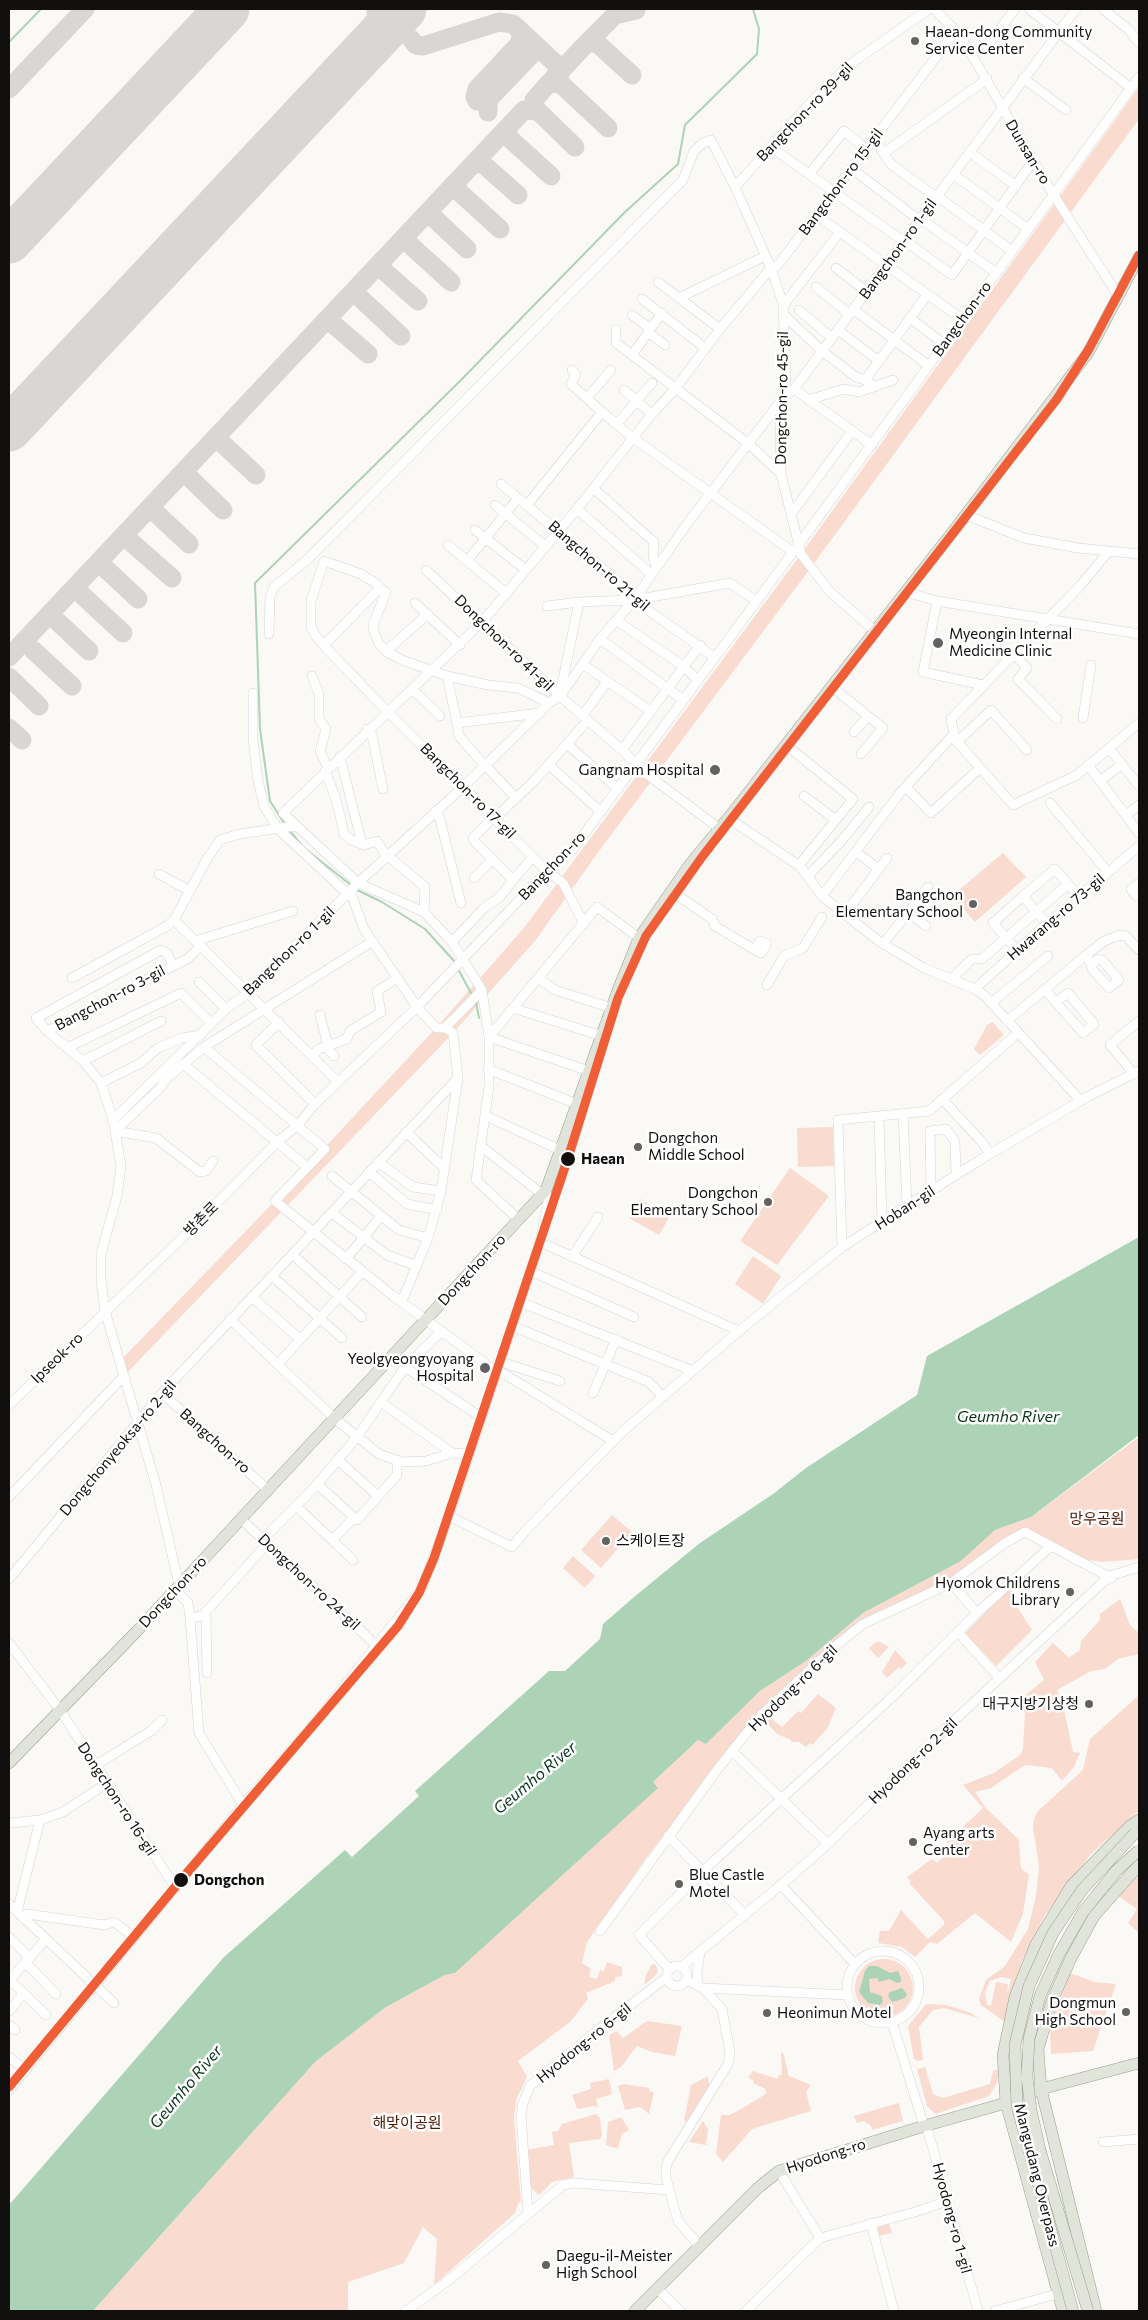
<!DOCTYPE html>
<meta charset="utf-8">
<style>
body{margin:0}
#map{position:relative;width:1148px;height:2320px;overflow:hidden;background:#faf9f5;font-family:Commissioner,sans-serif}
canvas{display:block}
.frame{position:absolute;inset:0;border:10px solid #11100f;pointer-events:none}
</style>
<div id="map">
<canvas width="1148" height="2320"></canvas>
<div class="frame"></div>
</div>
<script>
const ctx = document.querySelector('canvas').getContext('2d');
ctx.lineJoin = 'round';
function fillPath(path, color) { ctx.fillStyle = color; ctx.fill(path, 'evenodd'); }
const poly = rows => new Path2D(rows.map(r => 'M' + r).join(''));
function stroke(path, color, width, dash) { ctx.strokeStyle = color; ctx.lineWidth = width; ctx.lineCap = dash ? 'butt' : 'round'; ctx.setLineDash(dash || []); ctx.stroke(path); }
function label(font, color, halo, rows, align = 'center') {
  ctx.font = font + ' Commissioner,"Noto Sans KR",sans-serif'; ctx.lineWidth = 5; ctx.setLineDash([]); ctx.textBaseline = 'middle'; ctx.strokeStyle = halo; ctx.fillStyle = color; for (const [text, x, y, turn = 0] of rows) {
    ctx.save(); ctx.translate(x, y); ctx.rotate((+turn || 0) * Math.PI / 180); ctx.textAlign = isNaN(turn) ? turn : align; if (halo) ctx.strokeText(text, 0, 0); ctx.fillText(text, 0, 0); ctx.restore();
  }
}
fillPath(poly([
 [1139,87,1139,119,815,562,602,847,535,941,453,1033,123,1377,119,1362,275,1201,436,1028,524,928,801,554],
 [1003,853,1026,877,975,922,952,896],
 [993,1022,1004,1035,980,1055,974,1049,987,1025],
 [833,1127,834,1166,798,1167,797,1128],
 [790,1168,829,1196,777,1265,740,1241],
 [640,1199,670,1216,659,1235,629,1218],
 [753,1256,781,1276,763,1304,735,1284],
 [1139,1437,1139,1559,1103,1562,1088,1560,1025,1528,951,1583,862,1622,786,1690,713,1772,649,1854,587,1942,582,1963,591,1969,589,1977,597,1979,600,1970,604,1971,607,1962,622,1967,622,1976,615,1977,615,1981,586,1993,588,1999,570,2022,518,2061,527,2077,517,2098,514,2117,521,2202,518,2203,515,2213,434,2285,437,2239,423,2227,404,2263,348,2282,348,2311,93,2311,315,2062,386,2007,445,1975,455,1973,657,1788,652,1783,698,1740,706,1744,760,1691,806,1661,863,1613,961,1561,995,1530,1031,1517],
 [612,1515,632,1532,601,1568,581,1550],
 [573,1556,595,1576,585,1588,563,1568],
 [1009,1589,1013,1592,1019,1610,1032,1630,996,1666,965,1633],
 [1120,1599,1130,1625,1139,1633,1139,1654,1118,1659,1105,1669,1091,1671,1057,1690,1063,1705,1073,1752,1080,1753,1074,1767,1062,1781,1052,1768,1025,1765,991,1788,975,1792,985,1807,1019,1840,1021,1869,1029,1874,1023,1914,1011,1942,975,1913,937,1944,930,1942,915,1957,902,1947,878,1943,880,1931,889,1931,901,1910,928,1939,944,1925,944,1921,909,1883,911,1881,907,1877,932,1859,937,1863,950,1851,952,1846,947,1842,983,1808,963,1785,994,1773,1020,1755,1023,1749,1025,1713,1017,1702,1044,1680,1035,1662,1053,1643,1069,1658,1080,1650,1081,1641,1100,1620,1100,1614],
 [878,1641,889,1647,878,1658,869,1648],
 [895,1650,907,1663,901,1669,899,1667,887,1678,882,1672],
 [818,1694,836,1708,827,1729,812,1745,810,1743,806,1747,799,1742,791,1742,791,1740,777,1734,764,1720,768,1716,782,1727,798,1711,801,1713],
 [1139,1695,1139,1811,1091,1854,1045,1915,1022,1961,1005,2022,981,2005,979,1999,986,1980,1005,1966,1028,1929,1036,1896,1039,1866,1033,1827,1034,1819,1038,1811,1083,1770,1090,1739],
 [1002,1977,1011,1979,1007,1995,1008,1984,996,1982,991,2006,987,2005,985,1992,990,1981],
 [1139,1869,1139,1933,1128,1923,1137,1909,1114,1893],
 '855 1988a29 29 0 1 1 58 0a29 29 0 1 1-58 0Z',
 [655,1964,658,1970,656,1975,644,1985,646,1975,651,1965],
 [1070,1973,1094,1982,1116,1984,1093,2051,1051,2054,1050,2028],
 [926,2004,946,2005,971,2013,979,2018,944,2008,933,2010,919,2027,923,2060,918,2061,914,2059,908,2026],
 [647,2021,682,2026,675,2056,652,2052,637,2046,621,2067,614,2071,609,2035,617,2031,623,2038],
 [783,2052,789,2076,811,2085,806,2092,811,2111,752,2129,723,2162,716,2154,721,2115,729,2115,738,2111,767,2093,765,2089,753,2083,754,2081,748,2077,753,2071,778,2079,778,2076,782,2075,781,2053],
 [925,2067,933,2094,943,2098,990,2084,993,2071,999,2069,997,2083,989,2096,935,2114,927,2106,917,2069],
 [708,2076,709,2086,687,2122,684,2121,691,2085],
 [609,2079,612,2094,596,2099,598,2108,594,2106,577,2109,572,2095,591,2089,590,2083],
 [624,2084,649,2088,649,2091,654,2092,649,2114,640,2107,625,2110,618,2086],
 [899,2103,903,2121,872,2130,871,2126,864,2121,857,2123,854,2116],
 [596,2114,600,2118,602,2135,600,2139,569,2143,574,2177,552,2182,539,2195,531,2188,526,2150,554,2145,552,2132,558,2131,562,2124],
 [621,2117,629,2130,622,2134,618,2149,606,2145,608,2122],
 [703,2121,708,2129,706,2145,689,2142],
 [889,2223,892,2233,878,2236,877,2229,879,2226]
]), '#fadbd0');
fillPath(poly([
 [1139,1237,1139,1435,1031,1517,995,1530,961,1561,863,1613,806,1661,760,1691,706,1744,698,1740,653,1782,658,1788,455,1973,445,1975,386,2007,315,2062,93,2311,9,2311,9,2205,224,1957,345,1850,352,1857,419,1796,415,1791,549,1671,565,1671,600,1639,603,1624,634,1597,700,1543,773,1494,806,1468,917,1395,927,1356],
 [869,1966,877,1966,890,1973,898,1971,901,1978,901,1982,897,1983,889,1979,879,1982,877,1978,869,1979,870,1992,882,1996,883,2002,880,2005,868,2003,859,1992,865,1971],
 [902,1988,907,1994,905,1998,893,2002,890,2000,888,1995,890,1992]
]), '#add3b7');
stroke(poly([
 [9,42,41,9],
 [284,823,270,801,260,729,255,583,461,380,625,212,678,164,685,125,757,54,759,29,753,9],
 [290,831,303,847,352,886],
 [355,889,382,902,425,929,455,962],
 [458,969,472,995],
 [476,1002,479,1018]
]), '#add3b7', 2);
stroke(poly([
 [383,9,394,19],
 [411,39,416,45,423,46,499,22,513,24,556,64,561,84,608,128],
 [371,44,377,27,376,9],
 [586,44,615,15,636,10],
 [553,79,586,44,592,43,598,44,632,75],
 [561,84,549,83,534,100,534,107,575,147],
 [9,89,85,9],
 [477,101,475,97,477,89,520,43,521,31],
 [488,112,488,100,533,53,534,44],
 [508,137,551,176],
 [475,163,483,164,518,195],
 [457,190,500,229],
 [424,216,433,217,467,249],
 [408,243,451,282],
 [375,269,383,270,418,301],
 [358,296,401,336],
 [325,322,333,324,368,354],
 [223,444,256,475],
 [191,479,223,510],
 [157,514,189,544],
 [131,542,172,578],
 [106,569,138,599],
 [82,595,123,633],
 [58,622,89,651],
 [33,650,72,686],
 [9,657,524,110,536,111],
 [9,677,39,706],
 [9,728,22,740]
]), '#d8d7d4', 19);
stroke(poly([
 [9,241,227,9],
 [9,429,404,9]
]), '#d8d7d4', 45);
const minor = poly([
 [934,9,960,35,1053,194,1119,297],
 [1029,9,1131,88],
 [1103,9,1129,30,1139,43],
 [990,42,1015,9],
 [1023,78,1066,110],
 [874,139,891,164,936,197],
 [771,147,903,241],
 [969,152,1016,186],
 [884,153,987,79],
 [851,168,919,220],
 [810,173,844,131,866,149],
 [953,174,1028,229],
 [735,187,812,101,849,65,929,9],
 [937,196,1012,251],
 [816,215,962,319],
 [920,218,996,273],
 [904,240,952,275,1033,161],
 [836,268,866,291],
 [658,282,720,329],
 [816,287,849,314],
 [679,298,765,256],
 [642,299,705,348],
 [783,306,839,233],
 [853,309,929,366],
 [799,310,832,338],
 [632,315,651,329],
 [784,315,822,351,856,377,865,380],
 [910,318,944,344],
 [616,329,616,343,749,444,781,474],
 [838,330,879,361],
 [648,332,665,345],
 [632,355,662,313],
 [572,370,576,374,571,384,602,412],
 [874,386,865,380,927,295],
 [794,389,872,445],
 [624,390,652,414],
 [587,398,611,370],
 [808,400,844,389,859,392,893,380],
 [617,424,652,383],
 [501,484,620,583,634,600,714,657],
 [594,489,654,542,653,556,656,566],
 [495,505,545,546],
 [527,505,602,412,633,438,793,552],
 [577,509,651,574],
 [792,513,852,431],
 [966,515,1024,538,1078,548,1139,554],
 [475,530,526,570],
 [448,545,507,594],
 [467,561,518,498],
 [426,570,560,696,622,750,648,775,720,829],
 [380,588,386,592,373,625,374,632,379,644,387,652,402,660,447,676,488,685,518,688,549,703],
 [906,592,937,601,1139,634],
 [937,601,923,672,983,685],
 [415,603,460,645],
 [547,606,579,602,634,600,730,583,756,601],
 [616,620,683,666,697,679],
 [269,634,270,597,274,587,307,560,683,180,694,151,703,143,711,140,735,187,771,268,783,304,786,378,780,421,781,474,801,554,829,591,875,631],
 [600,639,682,699],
 [324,645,380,588,377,584,361,574,324,561,311,601,311,627,316,636,327,649,388,712,283,813,358,883,424,912,452,942,482,990,489,1037,489,1086,476,1180,519,1220],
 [386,651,428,614],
 [1015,655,1027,668,1018,679,1057,719],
 [584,665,649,710],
 [312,676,319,694,319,719,326,729,320,751,328,768],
 [447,676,457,723,540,713],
 [832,687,883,728,861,754],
 [412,689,440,716],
 [253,693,253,739,258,781,264,806,278,829,348,894],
 [560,694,579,602],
 [583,715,607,682],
 [1083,718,1091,665],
 [457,723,459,736,485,766],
 [367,729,372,735,383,789],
 [854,732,868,716],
 [952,736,1013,805,1077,775,1139,723],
 [957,742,991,710,1027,750],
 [567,744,618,789],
 [786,745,853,799,799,865],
 [1109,748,1139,786],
 [622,750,700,645],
 [340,757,362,844],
 [485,765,516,798],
 [549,765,601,812],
 [1088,765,1139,833],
 [325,771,336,799,344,834,351,840,364,845,377,841,387,857],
 [1100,781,1122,764],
 [906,787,931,813,980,768],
 [804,796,836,820],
 [1050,803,1108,872],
 [436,811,440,819,461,903],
 [1126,815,1139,805],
 [494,817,473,838,476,843,513,880,533,857],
 [495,818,534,781,588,720],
 [728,818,801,867,822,896,880,942,924,968,975,989,984,995,1081,1101],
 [295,826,239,834,220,840,207,859,174,920,338,1082],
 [856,852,879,869],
 [388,856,425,887,424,912],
 [159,874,190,891],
 [809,875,843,839,869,807],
 [474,878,493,859],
 [350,891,364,929,417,1007,436,1028,445,1028,453,1033,458,1078,441,1191,428,1238,402,1301],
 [671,891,712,919,715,926,755,950,760,941,767,944,761,953,755,950],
 [822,896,900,793,954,734,951,719,1080,586,1109,551],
 [1136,896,1131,889,1139,883],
 [908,912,926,926],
 [845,914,887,858],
 [584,924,563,883,547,871,388,712,483,621,577,509,652,414,675,389,720,329,771,268,778,265,956,31],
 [1047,924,1023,896,1055,869,1068,884],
 [195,941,293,911],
 [452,942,484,908,500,897,513,880],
 [883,944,928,887],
 [1017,950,993,923,1023,896],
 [1085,956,1104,941,1120,935,1126,936,1139,950],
 [173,965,167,953,161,950,36,1018,47,1031,83,1061,101,1083,113,1120,121,1166,117,1196,101,1254,101,1280,105,1311,156,1485,179,1585],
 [72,978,167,926,174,920],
 [538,978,555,990,612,1008],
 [951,979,972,959,982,959,1068,884,1079,897],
 [199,982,226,1009],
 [767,985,784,956,803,948,822,917],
 [975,989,1033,936,1139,846],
 [1045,990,1083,1033,1094,1024,1068,993,1056,1002],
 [991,1003,1048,956],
 [513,1008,602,1036],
 [320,1015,328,1046],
 [1007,1021,1085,956,1091,963,1092,969,1109,988,1119,980,1102,960,1098,959,1091,965],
 [279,1022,256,1045,315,1104],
 [445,1028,482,990],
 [47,1031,187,959,200,947],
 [326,1046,334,1056],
 [204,1047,325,1149,275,1201,392,1295,497,1372],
 [67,1048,181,993,211,1023],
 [312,1055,319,1049,347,1039,350,1031,381,1012,377,991,398,978],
 [83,1061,161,1021],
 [183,1064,307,1167],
 [488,1069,577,1104],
 [589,1071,489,1037,597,907,639,938],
 [1134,1074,1110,1045,1139,1021],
 [167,1078,204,1047,373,941],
 [101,1083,141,1063,158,1048,182,1038,201,1035],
 [942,1099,981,1141,990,1154],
 [903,1113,907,1206],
 [486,1116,560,1150],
 [879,1116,882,1222],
 [113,1120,226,1009,248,993,358,883,464,786,549,703,560,696,600,639,634,600,687,524,783,398,794,389,1076,9],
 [115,1131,156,1138,200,1172,206,1171,213,1161],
 [115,1131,160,1088,167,1078,165,1074],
 [406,1132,444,1168],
 [482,1147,542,1194],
 [378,1162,413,1187,441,1191],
 [369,1172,407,1204,437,1210],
 [332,1176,399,1230,428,1238],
 [931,1191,930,1131,946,1129,955,1141,956,1175],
 [332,1213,387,1255,417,1266],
 [540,1242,739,1331],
 [842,1247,838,1120,929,1111,1018,1033],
 [293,1255,362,1317],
 [572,1257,598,1217],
 [346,1259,381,1216],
 [530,1271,634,1317],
 [272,1276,342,1338],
 [252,1297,300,1339],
 [520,1302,693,1371],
 [230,1319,334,1418,379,1454,402,1462,426,1461,452,1453,469,1454],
 [512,1326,649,1382,663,1397],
 [501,1362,560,1381],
 [278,1364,362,1272],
 [405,1367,481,1417],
 [498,1370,613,1441],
 [162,1393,268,1490],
 [593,1393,616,1339],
 [381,1402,452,1453],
 [9,1405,184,1236,277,1142,297,1126,315,1104,417,1007,547,871,573,849,799,544,1139,77],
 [338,1460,378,1496],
 [317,1484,357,1520,397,1475,397,1460],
 [9,1497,123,1377],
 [296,1506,332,1540,354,1518],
 [449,1516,512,1547,527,1529,622,1432,739,1331,842,1247,983,1158,1089,1096,1139,1071],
 [241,1519,377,1646],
 [263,1539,314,1488,357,1437,405,1367,442,1331],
 [332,1540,353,1560],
 [9,1579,162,1393,458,1078],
 [951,1583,977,1613],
 [175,1590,188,1603,190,1618],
 [206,1612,207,1673],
 [958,1632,999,1678],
 [9,1643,60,1710,175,1887],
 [732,1751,828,1844],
 [96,1765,151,1731,162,1720],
 [243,1805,199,1733,190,1618,202,1616,268,1543],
 [10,1823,40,1820],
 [668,1836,744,1914],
 [9,1904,114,2003],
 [17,1912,40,1820,63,1812,107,1783],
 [23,1918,27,1914,104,1925,114,1922,134,1937],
 [600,1931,717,1770,760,1716,838,1644,863,1624,951,1583,1005,1543,1025,1532,1111,1578],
 [9,1937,30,1958],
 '847 1987a36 36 0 1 1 72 0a36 36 0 1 1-72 0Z',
 [25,1962,56,1994],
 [855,1964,781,1885,828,1844,944,1730,1102,1583,1113,1575,1139,1567],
 '667 1976a10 10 0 1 1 20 0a10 10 0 1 1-20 0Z',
 [681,1967,781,1885],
 [670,1970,639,1935,704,1870,889,1700,977,1613,1050,1547],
 [10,1980,46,2015],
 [686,1980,703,1988,722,2009,730,2052,728,2064,668,2161,666,2169,666,2178,678,2221,700,2247],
 [9,1981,46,1939],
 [698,1985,697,1973,700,1952],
 [703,1988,848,1995],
 [9,2011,24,1993],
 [892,2022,924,2126,928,2131,978,2311],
 [9,2025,15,2030],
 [9,2057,25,2070],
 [9,2090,243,1805,318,1719,422,1588,449,1516,540,1242,548,1202,546,1190],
 [1103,2142,1139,2139],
 [779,2171,820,2238],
 [528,2212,521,2116,523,2103,530,2086,599,2029,667,1977],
 [871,2223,894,2311],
 [657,2288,680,2311],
 [406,2311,449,2280,563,2185,574,2183,669,2190],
 [746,2311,820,2238,915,2212,947,2201],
 [995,2311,1057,2294]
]);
const major = poly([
 [9,1763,137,1631,546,1190,618,990,639,938,691,863,734,811,955,529,1088,353,1139,257],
 [635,2311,758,2188,779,2171,924,2126,1006,2103,1041,2089,1139,2063],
 [1063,2311,1006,2103,1003,2055,1015,1997,1036,1944,1071,1886,1130,1826,1139,1820],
 [1096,2311,1041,2089,1038,2049,1052,2001,1071,1958,1094,1916,1139,1865]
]);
stroke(minor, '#d6d5d2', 10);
stroke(major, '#9ca08e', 12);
stroke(minor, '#fefefe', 9);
stroke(major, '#e1e4da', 11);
const majorBridge = poly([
 [1073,2311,1017,2106,1015,2045,1029,1986,1053,1933,1082,1890,1135,1833],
 [1088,2311,1040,2150,1031,2110,1027,2077,1029,2039,1040,1996,1059,1954,1083,1912,1116,1871,1139,1850]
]);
stroke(majorBridge, '#9ca08e', 12, []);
stroke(majorBridge, '#e1e4da', 11);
stroke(poly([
 [9,2087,181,1880,398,1626,419,1593,434,1558,568,1158,618,998,646,936,702,857,1057,399,1089,349,1139,255]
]), '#ef5e37', 9);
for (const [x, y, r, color] of [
 [915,41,5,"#636260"],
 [938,643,6,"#636260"],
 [715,770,6,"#636260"],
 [973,904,5,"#636260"],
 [638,1147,5,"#636260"],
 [568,1159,8,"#11100f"],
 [768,1202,5,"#636260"],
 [485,1368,6,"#636260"],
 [606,1541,5,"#636260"],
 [1070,1592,5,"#636260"],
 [1089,1704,5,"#636260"],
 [913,1842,5,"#636260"],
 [181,1880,8,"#11100f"],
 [679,1884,5,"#636260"],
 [1126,2012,5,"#636260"],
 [767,2013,5,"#636260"],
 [546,2265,5,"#636260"]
]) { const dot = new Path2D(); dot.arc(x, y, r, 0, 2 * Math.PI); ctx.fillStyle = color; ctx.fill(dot); stroke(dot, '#fff', 2); }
label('15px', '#11100f', '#fff', [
 ["Haean-dong Community",925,32],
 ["Service Center",925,49],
 ["Myeongin Internal",949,634],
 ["Medicine Clinic",949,651],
 ["Gangnam Hospital",704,770,"right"],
 ["Bangchon",963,895,"right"],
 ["Elementary School",963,912,"right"],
 ["Dongchon",648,1138],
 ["Middle School",648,1155],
 ["Dongchon",758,1193,"right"],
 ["Elementary School",758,1210,"right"],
 ["Yeolgyeongyoyang",474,1359,"right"],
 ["Hospital",474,1376,"right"],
 ["스케이트장",616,1541],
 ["Hyomok Childrens",1060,1583,"right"],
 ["Library",1060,1600,"right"],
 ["대구지방기상청",1079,1704,"right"],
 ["Ayang arts",923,1833],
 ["Center",923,1850],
 ["Blue Castle",689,1875],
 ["Motel",689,1892],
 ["Dongmun",1116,2003,"right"],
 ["High School",1116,2020,"right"],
 ["Heonimun Motel",777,2013],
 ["Daegu-il-Meister",556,2256],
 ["High School",556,2273]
], 'left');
label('15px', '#11100f', '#fff', [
 ["Bangchon-ro 29-gil",805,112,-46],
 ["Dunsan-ro",1028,152,59],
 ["Bangchon-ro 15-gil",841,182,-53],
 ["Bangchon-ro 1-gil",898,249,-54],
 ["Bangchon-ro",962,319,-54],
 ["Dongchon-ro 45-gil",782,398,-89],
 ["Bangchon-ro 21-gil",599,566,41],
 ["Dongchon-ro 41-gil",504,643,44],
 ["Bangchon-ro 17-gil",468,791,45],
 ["Bangchon-ro",552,866,-46],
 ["Hwarang-ro 73-gil",1056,917,-41],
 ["Bangchon-ro 1-gil",289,951,-44],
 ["Bangchon-ro 3-gil",110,998,-28],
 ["Hoban-gil",905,1208,-33],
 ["방촌로",201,1219,-45],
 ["Dongchon-ro",472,1270,-47],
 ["Ipseok-ro",57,1358,-44],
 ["Bangchon-ro",215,1441,42],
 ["Dongchonyeoksa-ro 2-gil",118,1448,-50],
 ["Dongchon-ro 24-gil",309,1582,43],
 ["Dongchon-ro",173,1592,-47],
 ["Hyodong-ro 6-gil",793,1688,-44],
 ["Hyodong-ro 2-gil",913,1761,-44],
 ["Dongchon-ro 16-gil",117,1799,57],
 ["Hyodong-ro 6-gil",584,2043,-39],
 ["Hyodong-ro",826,2156,-18],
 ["Mangudang Overpass",1037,2175,76],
 ["Hyodong-ro 1-gil",952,2218,75]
]);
label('bold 15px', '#11100f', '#fff', [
 ["Haean",581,1159],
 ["Dongchon",194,1880]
], 'left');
label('15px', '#4f1805', '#fff', [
 ["망우공원",1097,1519],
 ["해맞이공원",407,2123]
]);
label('italic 16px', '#09361d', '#fff', [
 ["Geumho River",1008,1417],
 ["Geumho River",535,1778,-40],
 ["Geumho River",186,2087,-50]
]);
</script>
